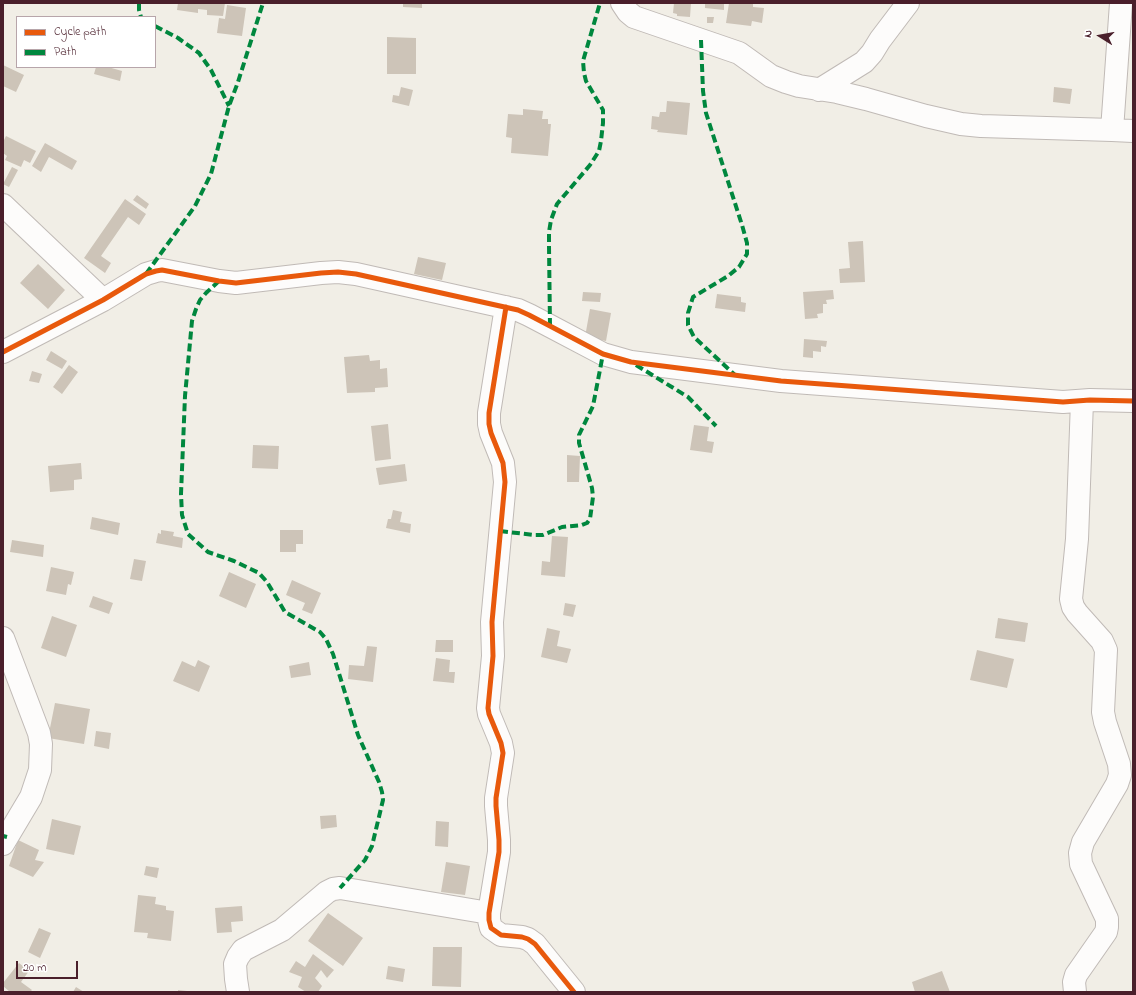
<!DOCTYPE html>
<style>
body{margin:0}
#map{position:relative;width:1136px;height:995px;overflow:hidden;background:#f1eee6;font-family:"Indie Flower",sans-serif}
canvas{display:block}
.frame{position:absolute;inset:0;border:4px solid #4a1f2b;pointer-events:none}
.legend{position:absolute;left:16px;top:16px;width:140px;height:52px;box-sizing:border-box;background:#fff;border:1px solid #b7a5aa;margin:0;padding:5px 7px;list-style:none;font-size:12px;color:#4a1f2b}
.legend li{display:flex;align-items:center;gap:8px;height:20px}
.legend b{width:20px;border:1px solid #b7a5aa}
.north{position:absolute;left:1080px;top:16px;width:40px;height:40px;-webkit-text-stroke:3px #fff;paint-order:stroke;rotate:281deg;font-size:11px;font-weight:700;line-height:16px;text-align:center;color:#4a1f2b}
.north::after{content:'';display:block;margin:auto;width:14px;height:18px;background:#4a1f2b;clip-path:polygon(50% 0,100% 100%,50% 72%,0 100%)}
.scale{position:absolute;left:16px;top:961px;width:62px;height:18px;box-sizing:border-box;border:2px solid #4a1f2b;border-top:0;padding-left:5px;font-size:12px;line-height:14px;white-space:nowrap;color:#4a1f2b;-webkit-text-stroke:3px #fff;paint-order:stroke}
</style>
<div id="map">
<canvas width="1136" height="995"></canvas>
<div class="frame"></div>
<ul class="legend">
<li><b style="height:5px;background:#e8590c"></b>Cycle path</li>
<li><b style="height:5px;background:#00873e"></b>Path</li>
</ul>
<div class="north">N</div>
<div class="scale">20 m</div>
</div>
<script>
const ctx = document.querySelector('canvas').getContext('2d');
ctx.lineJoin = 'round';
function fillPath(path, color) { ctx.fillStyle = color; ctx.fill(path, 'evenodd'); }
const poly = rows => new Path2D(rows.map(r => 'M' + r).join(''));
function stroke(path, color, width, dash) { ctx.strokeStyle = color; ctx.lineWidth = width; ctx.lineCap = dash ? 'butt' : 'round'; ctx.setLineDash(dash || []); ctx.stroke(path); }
fillPath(poly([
 [178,3,225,3,223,16,207,15,207,10,198,9,198,13,177,10],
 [403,3,422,3,422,8,403,7],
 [674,3,691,3,690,17,677,16,677,14,673,13],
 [705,3,724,3,724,10,705,8],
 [729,3,753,3,753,7,764,8,762,23,752,21,751,26,726,23],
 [227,5,246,8,242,36,217,33,219,18,225,19],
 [707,17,714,17,713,23,707,23],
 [387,37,416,38,416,74,387,74],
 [3,65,24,75,16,92,3,86],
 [96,67,108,67,122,71,120,81,94,74],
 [401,87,413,90,409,106,392,102,393,95,399,96],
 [1054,87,1072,89,1070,104,1053,102],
 [667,101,690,103,687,135,657,132,658,130,651,129,652,116,659,117,660,112,666,112],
 [523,109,543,111,542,119,548,119,548,124,551,124,548,156,511,153,512,138,506,137,508,114,523,115],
 [6,136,36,151,30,163,24,160,21,167,5,160,7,156,3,153,3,142],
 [45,143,77,161,72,170,49,157,41,172,32,166],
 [12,167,18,170,9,187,3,184],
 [137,195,149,204,146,209,133,200],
 [125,199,146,214,139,225,128,217,101,256,111,263,105,273,84,258],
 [863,241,865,282,840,283,839,269,850,268,848,242],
 [418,257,446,263,442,280,414,274],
 [38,264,65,290,48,309,20,283],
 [833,290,834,299,826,300,827,304,823,304,823,313,817,314,818,318,805,319,803,292],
 [583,292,601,293,600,302,582,301],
 [717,294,741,297,741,302,746,303,745,312,715,308],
 [590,309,611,313,606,341,585,337],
 [804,339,827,341,826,347,821,346,821,352,813,351,813,358,803,357],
 [51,351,67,361,62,369,46,360],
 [369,355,370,361,380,360,380,369,387,368,388,387,375,388,375,392,347,393,344,357],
 [69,365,78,372,62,394,53,387],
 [32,371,42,374,39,383,29,381],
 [388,424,391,459,375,461,371,426],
 [694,425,709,427,707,441,714,442,712,453,690,450],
 [253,445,279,446,278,469,252,468],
 [567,455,580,456,579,482,567,482],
 [81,463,82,479,74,480,74,490,50,492,48,466],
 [405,464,407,481,379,485,376,468],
 [393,510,402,512,400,522,411,524,410,533,386,528,388,519,391,519],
 [92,517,120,523,118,535,90,529],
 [161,530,174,532,173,536,183,538,182,548,156,543,158,533,161,534],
 [280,530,303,530,303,544,296,544,296,552,280,552],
 [552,536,568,537,565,577,541,575,542,561,550,562],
 [12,540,44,545,43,557,10,552],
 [134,559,146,561,142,581,130,579],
 [51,567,74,572,71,585,68,584,66,595,46,591],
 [229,572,256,584,246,608,219,596],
 [292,580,321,593,312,614,302,610,305,603,286,595],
 [93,596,113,603,109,614,89,607],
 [565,603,576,605,573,617,563,615],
 [52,616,77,625,66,657,41,648],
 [998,618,1028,623,1025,642,995,638],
 [547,628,560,631,557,646,571,649,567,663,541,657],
 [436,640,453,640,453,652,435,652],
 [367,646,377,647,373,682,348,679,349,665,364,666],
 [977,650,1014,659,1007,688,970,680],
 [436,658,450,660,449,672,455,672,454,683,433,681],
 [198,660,210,666,199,692,173,681,182,661,195,667],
 [309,662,311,675,291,678,289,666],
 [55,703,90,709,84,744,48,738],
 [96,731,111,733,109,749,94,746],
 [336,815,337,827,321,829,320,816],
 [52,819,81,826,74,855,46,849],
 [436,821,449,822,448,847,435,846],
 [18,840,39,850,35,860,44,862,33,877,9,866],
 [446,862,470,866,465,895,441,892],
 [146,866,159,868,157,878,144,875],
 [138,895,156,897,155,904,166,906,166,910,174,911,171,941,147,938,148,933,134,932],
 [242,906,243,921,231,922,232,932,217,933,215,908],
 [328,913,363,938,343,966,308,941],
 [39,928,51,933,40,958,28,952],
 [433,947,462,947,461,987,432,986],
 [313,954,334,970,327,978,321,970,315,978,322,986,318,992,306,992,298,987,302,977,289,972,296,961,305,967],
 [19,963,29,971,21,982,32,990,30,992,10,992,3,986,3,983],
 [388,966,405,969,403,982,386,979],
 [942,971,950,992,915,992,912,982],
 [76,987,84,992,73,992],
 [178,990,187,991,187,992,178,992]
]), '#cdc4b8');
const street = poly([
 [622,3,628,12,634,17,739,53,771,76,786,82,799,86,837,92,866,99,926,116,961,124,981,126,1112,130,1133,131],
 [819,90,864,62,872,53,880,40,908,3],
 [1112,130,1121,3],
 [3,205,103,300],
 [506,307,489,413,489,424,491,433,503,463,505,482,492,622,493,656,488,708,489,714,501,743,503,753,496,798,496,806,499,840,499,852,489,913,489,920,491,928,501,935,522,937,528,939,535,944,574,992],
 [3,352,103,300,146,274,156,271,162,270,219,281,236,283,321,273,338,272,356,274,518,310,529,315,550,326,603,354,631,362,781,381,1063,402,1090,400,1133,401],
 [3,638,39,733,41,744,40,770,31,797,3,844],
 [238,992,236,979,235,964,238,957,243,950,282,930,327,892,333,889,340,888,489,913],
 [1075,992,1074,982,1076,975,1106,932,1107,927,1107,919,1081,864,1080,853,1083,842,1117,784,1120,775,1119,764,1105,722,1103,712,1106,650,1102,641,1077,613,1073,607,1071,599,1077,539,1082,401]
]);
stroke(street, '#c0bab6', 24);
stroke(street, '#fdfcfb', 22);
stroke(poly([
 [139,3,139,10,141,17],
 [155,26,178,38,199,53,211,70,229,106],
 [701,40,703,91,706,113,742,225,747,243,747,254,739,267,728,276,693,297,688,313,688,325,694,337,735,375],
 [146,274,195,206,211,174,229,106,238,82,263,3],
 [219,281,206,293,200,300,196,309,192,321,185,396,181,494,182,515,188,534,208,552,234,561,259,573,267,582,285,612,320,632,326,639,333,654,358,735,379,782,382,792,383,800,372,846,365,860,340,888],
 [550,326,549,246,549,232,551,220,557,204,590,165,599,151,601,141,603,123,603,110,586,81,584,73,583,61,600,3],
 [636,365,688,397,716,426],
 [500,531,534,535,543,535,562,527,582,525,587,523,590,519,593,497,592,488,579,443,579,435,593,406,603,354],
 [3,836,7,837]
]), '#00873e', 4, [8, 4]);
stroke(poly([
 [506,307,489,413,489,424,491,433,503,463,505,482,492,622,493,656,488,708,489,714,501,743,503,753,496,798,496,806,499,840,499,852,489,913,489,920,491,928,501,935,522,937,528,939,535,944,574,992],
 [3,352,103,300,146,274,156,271,162,270,219,281,236,283,321,273,338,272,356,274,518,310,529,315,550,326,603,354,631,362,781,381,1063,402,1090,400,1133,401]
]), '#e8590c', 5);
</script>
